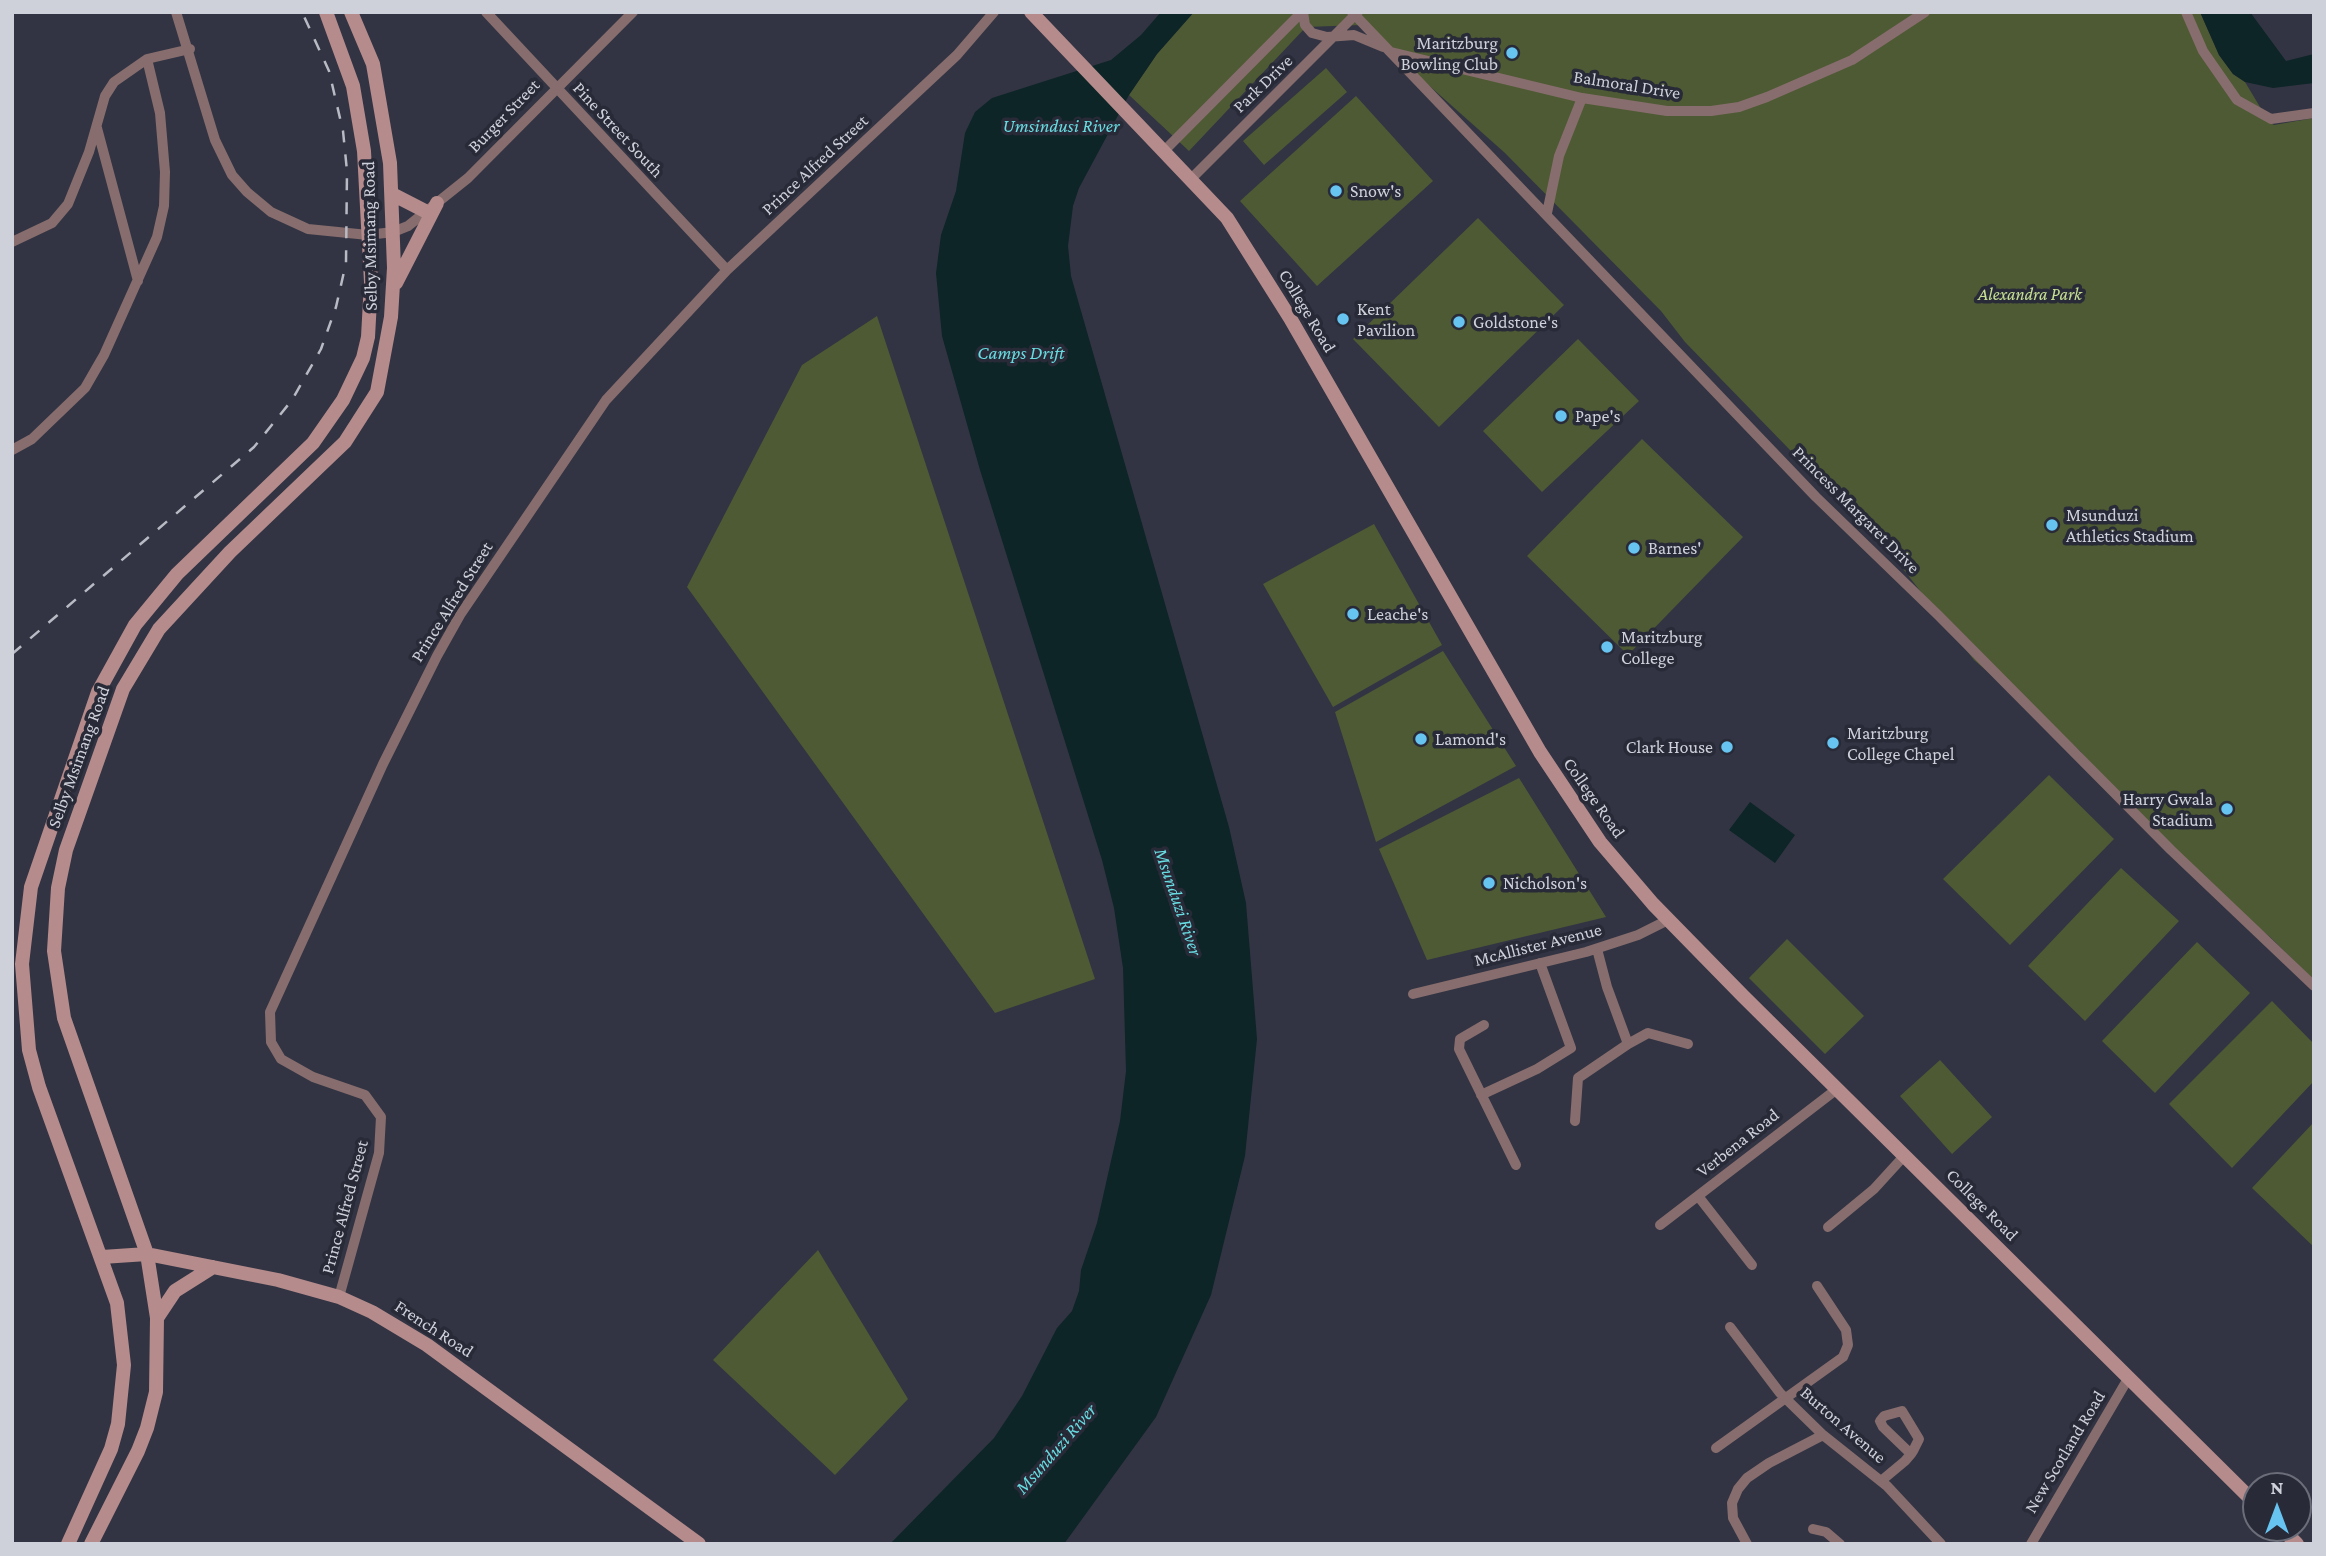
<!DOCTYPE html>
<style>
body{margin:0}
#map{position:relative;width:2326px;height:1556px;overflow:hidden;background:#323443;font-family:"Crimson Pro",serif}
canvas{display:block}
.frame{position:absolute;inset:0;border:14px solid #cfd1da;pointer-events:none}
.north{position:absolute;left:2242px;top:1472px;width:70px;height:70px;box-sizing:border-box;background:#282a38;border:2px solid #6b6d79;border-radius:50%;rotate:0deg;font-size:19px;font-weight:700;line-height:28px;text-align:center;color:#cfd1da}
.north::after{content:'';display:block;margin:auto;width:24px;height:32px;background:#67c4f0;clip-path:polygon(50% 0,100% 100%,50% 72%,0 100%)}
</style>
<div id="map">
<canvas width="2326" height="1556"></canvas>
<div class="frame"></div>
<div class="north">N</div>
</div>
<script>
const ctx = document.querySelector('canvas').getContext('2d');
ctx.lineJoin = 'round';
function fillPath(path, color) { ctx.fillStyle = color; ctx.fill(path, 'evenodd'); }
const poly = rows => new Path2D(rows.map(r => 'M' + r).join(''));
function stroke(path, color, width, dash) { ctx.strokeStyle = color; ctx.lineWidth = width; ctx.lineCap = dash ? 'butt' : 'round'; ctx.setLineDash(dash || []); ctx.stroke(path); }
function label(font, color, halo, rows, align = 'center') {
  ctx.font = font + ' "Crimson Pro",serif'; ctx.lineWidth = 7; ctx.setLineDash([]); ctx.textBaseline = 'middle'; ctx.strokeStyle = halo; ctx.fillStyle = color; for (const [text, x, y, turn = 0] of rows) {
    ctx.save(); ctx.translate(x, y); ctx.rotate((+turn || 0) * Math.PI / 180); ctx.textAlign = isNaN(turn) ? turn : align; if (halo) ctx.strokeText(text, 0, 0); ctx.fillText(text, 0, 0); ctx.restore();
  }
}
fillPath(poly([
 [1194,12,2200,12,2219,55,2233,74,2245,82,2269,122,2274,125,2314,118,2314,980,2270,937,2165,849,2080,751,1974,660,1893,556,1685,342,1661,311,1505,153,1361,25,1306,27,1189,151,1129,95,1157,54],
 [1326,68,1347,92,1264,165,1243,141],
 [1356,96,1433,181,1317,286,1240,201],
 [1478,218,1564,305,1439,427,1353,339],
 [877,316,1095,979,995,1013,687,587,802,365],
 [1578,339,1639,401,1542,492,1483,431],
 [1642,439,1743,537,1628,655,1527,556],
 [1374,524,1442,645,1333,707,1263,584],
 [1443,651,1516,766,1376,842,1335,712],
 [2049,775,2114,839,2010,945,1943,879],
 [1519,778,1606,917,1427,960,1379,849],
 [2121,868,2179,921,2085,1021,2028,966],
 [1787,939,1864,1016,1825,1054,1749,978],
 [2197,942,2250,993,2155,1093,2102,1041],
 [2272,1001,2314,1044,2314,1081,2232,1168,2169,1104],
 [1940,1060,1992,1117,1952,1154,1900,1096],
 [2314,1122,2314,1247,2252,1188],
 [818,1250,908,1399,835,1475,713,1360]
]), '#4e5a34');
fillPath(poly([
 [1161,12,1194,12,1157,54,1129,95,1079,188,1073,206,1068,246,1071,276,1229,827,1246,903,1257,1039,1245,1156,1211,1295,1156,1417,1064,1544,890,1544,994,1438,1022,1396,1057,1328,1072,1311,1079,1291,1081,1270,1097,1223,1120,1121,1126,1071,1123,968,1114,908,1102,860,980,470,942,336,936,273,941,235,956,191,965,133,975,112,992,98,1111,60,1141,35],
 [2200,12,2250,12,2286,61,2314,54,2314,83,2273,88,2245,82,2233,74,2219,55],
 [1750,802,1795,835,1775,863,1729,830]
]), '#0d2526');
stroke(poly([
 [176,12,215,140,232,175,247,192,271,212,308,229,368,235,393,232,408,226,468,178,633,12],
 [486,12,727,270],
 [1303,12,1305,25,1312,33,1327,37,1354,35,1383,47],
 [1352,12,1816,497,1938,615,2171,850,2314,986],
 [2186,12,2203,51,2237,100,2271,119,2314,113],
 [1391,52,1582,98,1667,111,1711,111,1739,107,1767,97,1852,60,1925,12],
 [97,128,138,281],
 [1164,151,1302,12],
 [1191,179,1358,12],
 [1547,213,1559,156,1582,98],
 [12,242,52,223,68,204,89,152,105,96,114,82,147,59,190,49],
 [12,450,32,439,85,388,104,355,157,237,164,206,165,172,160,113,147,59],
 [1413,994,1586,952,1638,935,1668,920],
 [1484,1025,1460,1039,1459,1049,1516,1165],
 [1628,1044,1648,1033,1688,1044],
 [1481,1095,1537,1069,1571,1048,1540,963],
 [1575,1121,1578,1078,1628,1044,1607,987,1597,949],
 [1698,1196,1752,1265],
 [1660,1225,1837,1089],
 [1828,1227,1874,1189,1905,1155],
 [339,1297,379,1153,381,1117,365,1095,313,1077,281,1059,271,1042,270,1012,383,764,437,656,460,615,606,400,727,270,957,55,994,12],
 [1730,1327,1780,1393,1823,1435,1887,1486,1941,1544],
 [1716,1448,1843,1357,1848,1345,1846,1330,1817,1286],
 [1881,1481,1905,1461,1911,1454,1913,1451,1919,1439,1902,1411,1884,1416,1880,1421,1883,1427,1911,1454],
 [1813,1529,1826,1532,1840,1544],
 [1747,1544,1733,1518,1732,1503,1738,1489,1747,1478,1769,1463,1823,1435],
 [2031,1544,2129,1377]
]), '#876d6d', 10);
stroke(poly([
 [1031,12,1227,218,1290,318,1540,752,1600,842,1653,904,1743,996,2256,1504],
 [392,194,427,212],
 [396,283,437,203],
 [102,1257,147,1254,278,1280,339,1297,372,1312,427,1345,699,1544],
 [157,1318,175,1291,213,1267],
 [2281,1528,2297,1544],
 [68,1544,111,1449,118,1424,124,1365,117,1303,39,1087,29,1050,22,964,31,887,98,692,135,625,177,574,313,443,343,400,363,358,368,337,371,282,364,151,353,86,326,12],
 [91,1544,138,1451,147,1428,156,1392,157,1318,147,1254,64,1018,54,951,58,888,66,850,123,689,159,629,230,552,345,442,377,392,391,317,394,268,390,163,373,64,351,12]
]), '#b58b8c', 14);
stroke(poly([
 [12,654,254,447,292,400,321,349,336,307,346,263,347,171,343,131,329,71,302,12]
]), '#b8bac4', 2.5, [12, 12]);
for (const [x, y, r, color] of [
 [1512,53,7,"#67c4f0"],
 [1336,191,7,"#67c4f0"],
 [1343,319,7,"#67c4f0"],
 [1459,322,7,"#67c4f0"],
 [1561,416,7,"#67c4f0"],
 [2052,525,7,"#67c4f0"],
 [1634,548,7,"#67c4f0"],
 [1353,614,7,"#67c4f0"],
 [1607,647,7,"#67c4f0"],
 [1421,739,7,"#67c4f0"],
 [1833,743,7,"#67c4f0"],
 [1727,747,7,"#67c4f0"],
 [2227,809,7,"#67c4f0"],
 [1489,883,7,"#67c4f0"]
]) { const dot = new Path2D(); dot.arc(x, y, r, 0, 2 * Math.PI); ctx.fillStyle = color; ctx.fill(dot); stroke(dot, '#282a38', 2.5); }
label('18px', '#cfd1da', '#282a38', [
 ["Maritzburg",1498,43,"right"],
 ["Bowling Club",1498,64,"right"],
 ["Snow's",1350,191],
 ["Kent",1357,309],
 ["Pavilion",1357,330],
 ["Goldstone's",1473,322],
 ["Pape's",1575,416],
 ["Msunduzi",2066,515],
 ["Athletics Stadium",2066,536],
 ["Barnes'",1648,548],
 ["Leache's",1367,614],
 ["Maritzburg",1621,637],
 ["College",1621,658],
 ["Maritzburg",1847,733],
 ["College Chapel",1847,754],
 ["Lamond's",1435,739],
 ["Clark House",1713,747,"right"],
 ["Harry Gwala",2213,799,"right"],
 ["Stadium",2213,820,"right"],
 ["Nicholson's",1503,883]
], 'left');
label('18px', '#cfd1da', '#282a38', [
 ["Park Drive",1263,84,-44],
 ["Balmoral Drive",1627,85,9],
 ["Burger Street",504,116,-46],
 ["Pine Street South",618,130,47],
 ["Prince Alfred Street",815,165,-43],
 ["Selby Msimang Road",370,236,-91],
 ["College Road",1307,311,59],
 ["Princess Margaret Drive",1856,510,45],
 ["Prince Alfred Street",452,602,-58],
 ["Selby Msimang Road",79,757,-70],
 ["College Road",1594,798,55],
 ["McAllister Avenue",1538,945,-14],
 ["Verbena Road",1738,1143,-38],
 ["College Road",1982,1205,45],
 ["Prince Alfred Street",345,1207,-75],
 ["French Road",434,1329,33],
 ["Burton Avenue",1843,1425,41],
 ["New Scotland Road",2065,1452,-59]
]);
label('italic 18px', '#c7e092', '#282a38', [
 ["Alexandra Park",2030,294]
]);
label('italic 19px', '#68dce1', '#282a38', [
 ["Umsindusi River",1061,126],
 ["Camps Drift",1021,353],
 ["Msunduzi River",1178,902,71],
 ["Msunduzi River",1056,1449,-49]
]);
</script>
